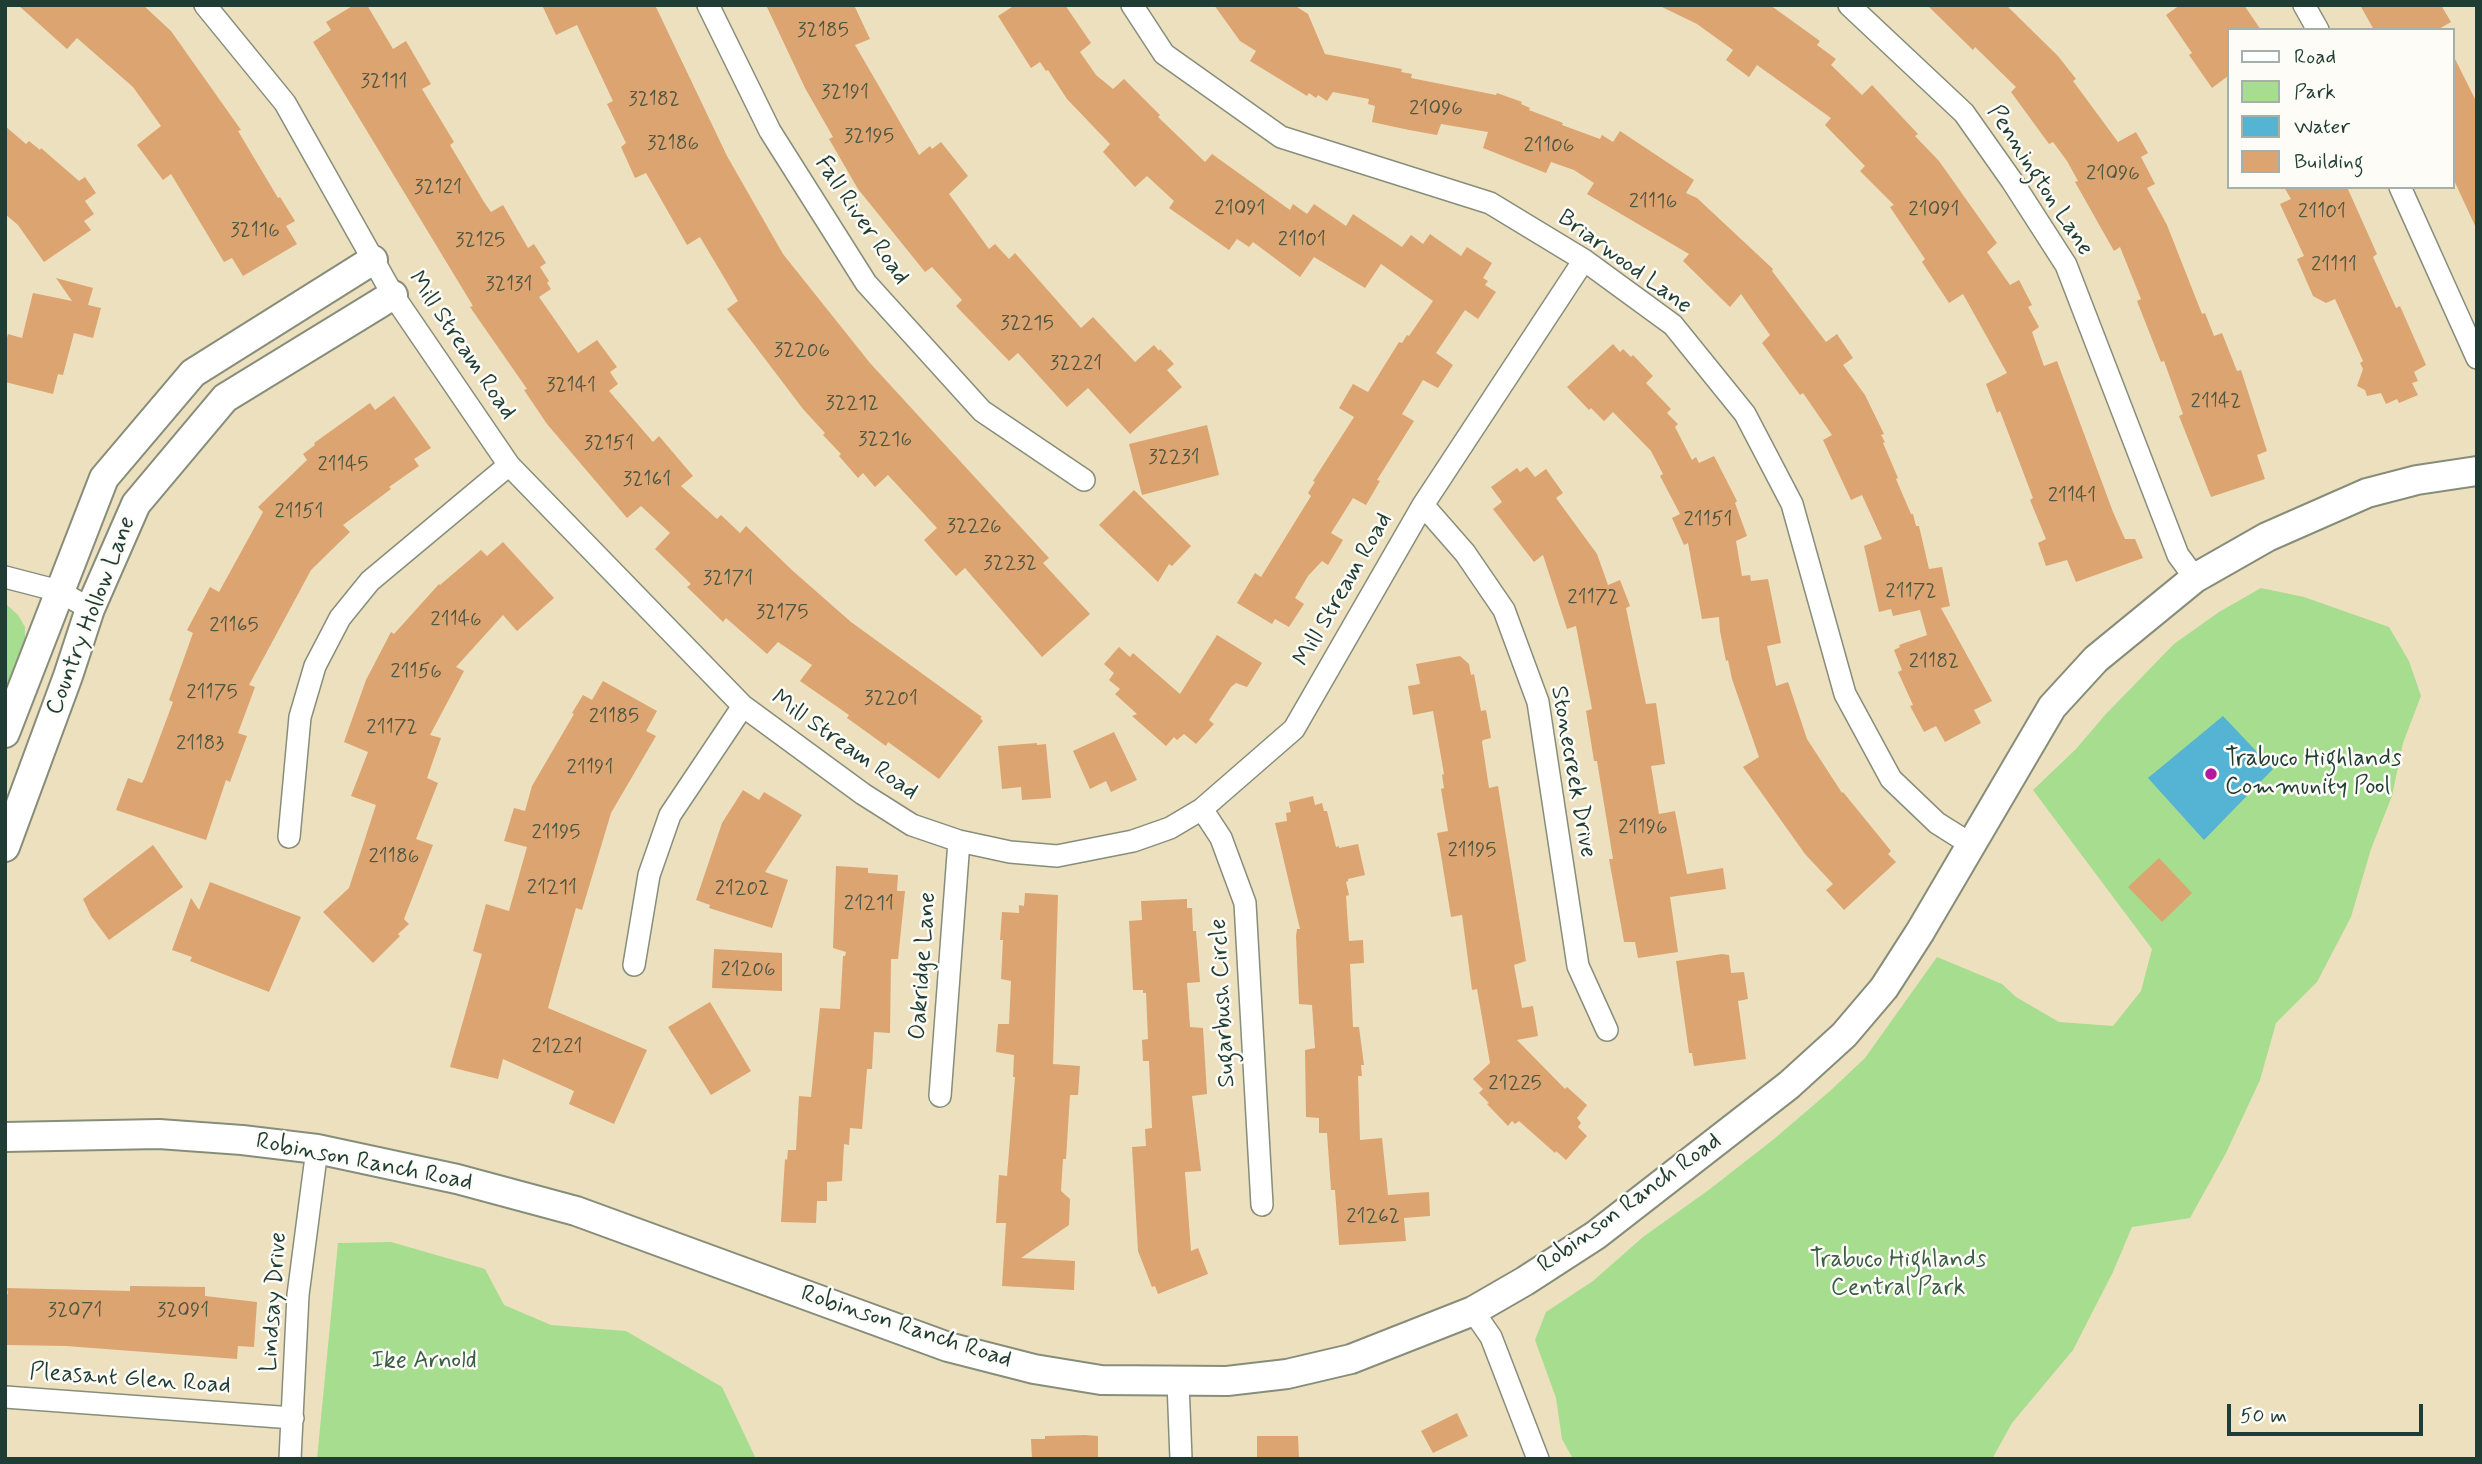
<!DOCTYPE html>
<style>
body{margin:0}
#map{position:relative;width:2482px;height:1464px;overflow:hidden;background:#ede0bf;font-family:Mynerve,sans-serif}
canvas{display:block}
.frame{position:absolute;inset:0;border:7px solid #1f3d34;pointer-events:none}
.legend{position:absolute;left:2227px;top:28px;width:228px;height:161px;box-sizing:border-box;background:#fdfcf7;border:2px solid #a4b0a9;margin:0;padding:9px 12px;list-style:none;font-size:21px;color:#1f3d34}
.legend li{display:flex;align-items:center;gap:14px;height:35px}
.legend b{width:35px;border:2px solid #a4b0a9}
.scale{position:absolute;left:2227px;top:1404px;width:196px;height:32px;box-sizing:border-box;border:4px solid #1f3d34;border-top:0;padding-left:9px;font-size:21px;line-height:24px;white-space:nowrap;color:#1f3d34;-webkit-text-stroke:5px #fdfcf7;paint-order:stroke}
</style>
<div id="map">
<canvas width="2482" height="1464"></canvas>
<div class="frame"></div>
<ul class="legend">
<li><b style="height:9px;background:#fff"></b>Road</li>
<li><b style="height:19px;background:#a6dd8e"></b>Park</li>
<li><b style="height:19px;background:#55b3d3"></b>Water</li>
<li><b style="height:19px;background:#dca470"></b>Building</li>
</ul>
<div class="scale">50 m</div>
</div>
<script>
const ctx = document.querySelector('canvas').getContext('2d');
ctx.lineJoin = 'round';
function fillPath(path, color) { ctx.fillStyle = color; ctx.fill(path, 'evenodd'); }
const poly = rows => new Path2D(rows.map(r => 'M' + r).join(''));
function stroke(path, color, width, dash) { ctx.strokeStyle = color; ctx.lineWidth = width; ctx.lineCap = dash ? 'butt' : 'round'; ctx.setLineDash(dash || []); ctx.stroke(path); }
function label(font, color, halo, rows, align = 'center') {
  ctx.font = font + ' Mynerve,sans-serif'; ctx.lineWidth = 5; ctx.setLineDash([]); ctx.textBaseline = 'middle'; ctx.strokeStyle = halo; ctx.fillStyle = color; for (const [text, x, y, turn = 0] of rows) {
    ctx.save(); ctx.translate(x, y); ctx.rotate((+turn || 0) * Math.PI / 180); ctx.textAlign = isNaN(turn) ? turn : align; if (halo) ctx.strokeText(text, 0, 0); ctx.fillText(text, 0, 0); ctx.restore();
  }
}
fillPath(poly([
 [2261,588,2304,597,2389,627,2409,661,2421,696,2403,743,2392,796,2371,849,2351,917,2317,982,2276,1023,2260,1080,2226,1153,2190,1218,2132,1227,2113,1272,2073,1350,2012,1423,1992,1459,1573,1459,1562,1439,1556,1398,1535,1340,1546,1312,1593,1281,1643,1237,1710,1189,1774,1139,1830,1091,1865,1058,1937,957,2002,984,2016,997,2059,1022,2113,1026,2141,991,2152,949,2033,790,2076,749,2105,715,2174,644,2219,612],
 [5,603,18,615,25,627,25,647,5,693],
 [391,1242,485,1269,504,1305,551,1325,626,1331,722,1387,756,1459,317,1459,338,1243]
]), '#a6dd8e');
fillPath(poly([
 [2223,716,2273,769,2204,840,2148,778]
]), '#55b3d3');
fillPath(poly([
 [18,5,143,5,171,31,241,130,238,131,278,198,280,197,295,221,286,226,297,244,243,276,232,258,224,262,171,174,163,180,137,145,161,126,133,87,77,38,67,49],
 [354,5,367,5,393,49,406,41,431,84,422,89,454,142,450,145,484,202,491,212,503,205,528,248,534,244,546,263,540,267,549,281,547,283,551,289,539,297,578,353,597,340,617,367,610,372,618,384,609,391,653,442,659,436,693,476,681,486,717,519,721,515,740,533,746,526,793,571,851,622,982,717,980,718,983,721,939,779,888,742,886,746,847,718,849,715,800,681,812,665,778,642,767,654,726,618,723,622,687,587,691,584,655,549,670,533,641,506,627,518,547,424,524,390,527,389,470,307,473,306,313,42,331,30,326,22],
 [542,5,655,5,727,156,783,254,870,363,1049,558,1043,563,1090,614,1042,657,965,568,956,576,924,540,937,528,888,475,875,487,863,473,858,478,839,456,841,454,823,435,825,433,803,409,727,309,738,301,700,237,687,245,646,173,635,178,621,147,626,143,607,104,613,101,577,25,556,35],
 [766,5,854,5,870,39,855,45,919,155,930,146,932,149,941,142,968,176,949,194,989,249,995,244,1009,259,1015,253,1081,328,1093,317,1135,362,1154,345,1159,351,1160,349,1174,364,1167,370,1182,387,1130,434,1088,388,1067,407,1018,353,1009,361,956,306,962,300,932,267,925,272,858,189,829,139,833,137,805,88],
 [1015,5,1065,5,1091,43,1080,52,1096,75,1113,89,1124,79,1160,115,1158,117,1205,162,1212,154,1290,210,1293,204,1307,214,1314,204,1346,226,1353,214,1402,247,1411,235,1423,244,1430,234,1461,256,1467,247,1492,263,1483,278,1488,281,1485,285,1496,292,1478,319,1465,310,1436,353,1453,365,1438,388,1423,380,1402,414,1414,421,1377,480,1380,481,1366,505,1353,498,1331,533,1343,540,1328,565,1322,561,1308,576,1295,598,1304,604,1289,627,1275,619,1272,624,1237,603,1255,573,1261,577,1311,496,1308,493,1315,482,1313,481,1354,417,1339,408,1353,384,1368,392,1399,342,1402,343,1407,335,1409,336,1433,301,1381,264,1365,288,1314,257,1300,277,1253,242,1249,247,1237,239,1229,250,1169,208,1174,201,1147,176,1135,187,1103,152,1110,144,1067,99,1048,70,1046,71,1040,62,1031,68,998,16],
 [1214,5,1294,5,1308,14,1325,54,1402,69,1401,72,1412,74,1411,78,1496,95,1497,93,1522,102,1521,104,1530,108,1529,110,1563,123,1562,125,1600,139,1602,135,1613,142,1620,131,1694,180,1686,193,1697,198,1773,269,1772,271,1826,342,1837,334,1853,358,1843,365,1865,395,1884,434,1881,435,1885,442,1883,443,1898,478,1896,479,1911,514,1913,514,1916,526,1919,526,1929,569,1942,567,1950,606,1941,608,1992,701,1974,710,1981,723,1945,742,1936,726,1924,732,1910,706,1913,705,1898,672,1902,670,1894,650,1900,647,1899,645,1927,635,1920,610,1893,616,1891,609,1879,612,1864,546,1882,539,1862,495,1851,500,1823,440,1832,435,1803,393,1800,395,1762,343,1770,335,1741,294,1730,307,1683,261,1689,254,1587,194,1594,183,1574,170,1551,162,1546,173,1483,148,1488,132,1441,124,1437,135,1409,130,1372,122,1375,106,1368,104,1369,99,1333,92,1327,101,1318,95,1316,98,1309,93,1307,96,1250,61,1256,51,1240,41],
 [1658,5,1770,5,1820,41,1817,45,1836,59,1831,65,1862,95,1872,85,1918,134,1915,136,1939,161,1997,243,1987,252,2010,285,2019,280,2032,305,2028,307,2039,327,2032,332,2044,366,2057,361,2113,512,2125,539,2135,539,2143,558,2076,582,2067,560,2046,566,2038,543,2046,539,2030,500,2033,498,2000,411,1997,413,1986,384,2007,373,1963,294,1949,303,1922,262,1925,259,1890,207,1894,205,1860,171,1865,166,1825,125,1831,118,1757,65,1749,77,1726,60,1733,50,1697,24],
 [1927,5,2006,5,2058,56,2076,79,2073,81,2118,142,2136,132,2148,153,2141,157,2155,184,2147,188,2167,225,2202,314,2205,313,2214,336,2222,333,2237,371,2241,370,2267,451,2257,455,2265,479,2211,497,2179,416,2183,414,2164,361,2161,362,2137,301,2141,299,2120,247,2114,251,2075,182,2078,181,2067,161,2053,142,2049,144,2011,92,2016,87,1975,47,1973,50],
 [2180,5,2244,5,2261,30,2228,30,2228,76,2212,88,2189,55,2192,53,2166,15],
 [2360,5,2441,5,2451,22,2437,30,2374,30],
 [2452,53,2477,103,2477,230,2452,176],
 [5,126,26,144,29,141,40,150,41,148,79,181,85,177,96,193,85,201,94,214,84,221,91,230,44,262,18,225,5,214],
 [2284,187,2347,187,2377,254,2373,257,2396,308,2400,306,2426,365,2414,372,2418,381,2412,383,2418,395,2399,403,2397,399,2386,404,2381,393,2367,396,2365,390,2357,386,2363,369,2360,363,2363,361,2335,299,2326,303,2313,296,2297,259,2304,256,2280,204,2291,199],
 [56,278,93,288,88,305,101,308,93,338,74,333,63,375,58,374,53,394,5,382,5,346,8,334,22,338,33,293,72,301],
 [1613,344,1620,352,1623,349,1631,357,1633,355,1653,376,1646,383,1671,409,1667,413,1678,424,1675,427,1692,460,1696,457,1699,463,1714,456,1737,501,1735,503,1747,536,1736,541,1742,576,1750,575,1751,581,1768,579,1781,643,1767,646,1776,686,1788,682,1807,739,1842,793,1843,792,1891,851,1888,854,1896,862,1844,910,1826,890,1833,884,1805,854,1743,767,1759,757,1732,679,1728,660,1726,661,1720,631,1719,617,1702,619,1688,543,1684,545,1672,518,1680,514,1660,476,1663,474,1651,451,1613,412,1604,421,1591,408,1589,410,1567,387],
 [394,396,431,448,414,459,419,466,389,487,391,489,343,525,350,532,311,570,249,685,255,687,238,733,247,736,230,782,226,780,206,840,116,810,128,778,142,783,145,777,173,702,169,700,193,633,187,630,210,587,219,592,263,512,258,507,307,460,303,454,315,445,314,443,370,403,375,410],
 [1207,425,1219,475,1142,495,1129,444],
 [1527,467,1535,477,1546,469,1563,493,1556,498,1597,554,1608,585,1620,580,1630,606,1626,608,1646,704,1656,703,1665,764,1651,766,1659,814,1675,811,1687,874,1723,868,1726,889,1670,897,1678,952,1638,958,1635,942,1624,942,1609,859,1613,859,1597,761,1594,761,1586,711,1592,709,1576,626,1567,629,1543,555,1534,562,1493,509,1502,502,1491,487,1517,468,1520,472],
 [1134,490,1191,546,1172,566,1169,564,1158,582,1099,525],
 [503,542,554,598,517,631,503,615,456,667,464,671,430,735,441,738,427,778,438,783,416,839,433,845,404,919,409,924,398,934,400,936,373,963,323,912,349,888,376,805,351,796,368,752,344,742,366,680,391,632,394,634,439,584,440,585,481,550,487,556],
 [1217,635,1262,663,1247,687,1236,683,1231,687,1209,720,1214,724,1196,744,1184,734,1177,740,1174,737,1166,746,1132,716,1137,714,1115,694,1120,689,1109,680,1114,673,1104,664,1119,647,1130,657,1133,653,1180,694],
 [1460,656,1469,664,1471,675,1474,674,1481,711,1486,710,1491,738,1483,740,1482,742,1489,788,1498,786,1526,961,1514,965,1522,1008,1533,1006,1538,1036,1517,1040,1565,1089,1567,1087,1587,1105,1577,1118,1581,1123,1578,1127,1587,1136,1566,1160,1556,1151,1555,1153,1519,1121,1515,1124,1512,1121,1508,1126,1487,1104,1489,1103,1479,1093,1483,1089,1473,1079,1490,1063,1477,989,1472,990,1462,915,1451,917,1440,849,1437,833,1448,831,1441,789,1444,788,1442,775,1444,774,1433,711,1413,715,1408,686,1420,684,1416,664],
 [603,681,657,711,646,731,656,736,611,813,582,910,576,908,548,1008,647,1050,614,1124,569,1104,574,1091,503,1059,498,1079,450,1067,482,954,473,951,486,904,509,911,527,847,504,841,514,808,525,811,532,786,574,714,572,713,583,695,592,700],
 [1114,732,1137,780,1111,792,1106,781,1090,789,1073,751],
 [1037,743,1037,745,1046,744,1051,798,1022,800,1021,787,1002,789,998,746],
 [743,790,759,800,764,792,802,815,765,872,788,880,772,928,709,908,710,905,696,900,722,823],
 [1313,796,1315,805,1322,803,1324,811,1327,811,1336,847,1339,846,1339,848,1358,844,1365,875,1348,879,1348,881,1346,882,1349,895,1346,896,1349,941,1363,940,1364,963,1350,964,1353,1027,1359,1027,1364,1065,1361,1065,1362,1076,1358,1076,1360,1140,1382,1138,1388,1195,1429,1192,1430,1216,1404,1218,1406,1241,1339,1245,1335,1190,1331,1190,1327,1133,1319,1133,1319,1118,1306,1117,1305,1050,1315,1048,1312,1005,1299,1004,1296,936,1297,929,1300,929,1275,823,1287,821,1286,813,1291,812,1289,802],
 [153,845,183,887,109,940,91,916,83,899],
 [2159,858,2192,893,2162,922,2128,887],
 [836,866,868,868,868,873,898,875,897,891,905,891,898,959,891,959,890,1033,874,1032,872,1069,867,1069,862,1129,850,1128,849,1145,844,1144,842,1181,827,1182,827,1201,817,1201,816,1223,781,1222,785,1159,787,1160,788,1150,796,1150,799,1096,811,1097,820,1008,840,1009,843,956,845,956,846,952,833,948],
 [210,882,301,917,269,992,190,961,192,957,172,950,191,898,199,910],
 [1025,893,1058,895,1053,1064,1080,1066,1078,1095,1070,1095,1066,1159,1063,1159,1061,1191,1070,1199,1069,1225,1021,1258,1075,1261,1074,1290,1002,1286,1006,1223,996,1223,999,1175,1007,1176,1015,1077,1013,1077,1014,1055,996,1052,998,1024,1009,1024,1011,981,1001,979,1003,940,1000,940,1002,912,1019,913,1019,905,1024,906],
 [1187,899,1187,908,1192,908,1193,931,1196,931,1200,982,1187,983,1190,1027,1203,1028,1207,1094,1192,1096,1201,1171,1185,1172,1191,1251,1198,1248,1208,1274,1158,1294,1155,1286,1152,1287,1138,1251,1132,1147,1146,1146,1145,1129,1152,1128,1149,1061,1143,1061,1142,1040,1148,1039,1146,993,1143,993,1143,990,1133,990,1129,921,1142,920,1141,901],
 [714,949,782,953,782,991,712,988],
 [1722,954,1729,955,1731,973,1744,972,1748,999,1738,1001,1746,1059,1694,1066,1692,1053,1689,1053,1676,961],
 [710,1002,751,1071,711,1095,668,1027],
 [130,1286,205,1287,205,1296,257,1302,254,1347,238,1346,237,1359,66,1346,6,1345,5,1294,8,1294,7,1288,130,1291],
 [1457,1413,1468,1436,1433,1453,1421,1431],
 [1085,1435,1098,1436,1098,1459,1032,1459,1031,1439,1045,1439,1045,1436],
 [1257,1436,1298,1436,1299,1459,1257,1459]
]), '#dca470');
const minor = poly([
 [205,5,285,103,393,295,509,465,743,706,863,794,912,825,959,841,1010,852,1057,856,1133,841,1170,828,1202,809,1294,729,1423,505,1584,260],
 [708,5,770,131,866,283,982,411,1084,480],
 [1132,5,1164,54,1281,137,1490,203,1584,260,1673,325,1745,414,1792,504,1845,694,1891,779,1937,823,1972,845],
 [1849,5,1964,113,2012,181,2066,265,2178,555,2195,578],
 [2304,5,2318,30],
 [2400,187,2477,358],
 [1423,505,1465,553,1504,610,1538,702,1578,966,1607,1030],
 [5,577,59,591,90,609],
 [1202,809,1221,838,1245,903,1262,1205],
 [289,837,300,717,315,666,340,618,370,581,509,465],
 [634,965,649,875,670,815,743,706],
 [940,1096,959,841],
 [1473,1311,1491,1337,1538,1459],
 [1178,1382,1181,1459],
 [5,1397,293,1418],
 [290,1459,298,1295,317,1149]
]);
const tertiary = poly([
 [5,733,104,478,193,373,373,260],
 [5,847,68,676,90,609,136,504,225,398,393,295],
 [5,1137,159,1134,242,1140,317,1149,457,1179,576,1211,948,1347,1034,1369,1101,1380,1227,1381,1287,1374,1351,1359,1473,1311,1525,1281,1596,1235,1789,1085,1844,1035,1884,988,1920,932,2052,707,2096,659,2195,578,2267,537,2367,493,2417,480,2477,471]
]);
stroke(minor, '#868e7a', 24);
stroke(tertiary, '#868e7a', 32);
stroke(minor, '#fff', 21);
stroke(tertiary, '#fff', 28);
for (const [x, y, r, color] of [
 [2211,774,7,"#b5179e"]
]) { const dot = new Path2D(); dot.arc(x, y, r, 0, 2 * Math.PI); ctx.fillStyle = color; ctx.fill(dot); stroke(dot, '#fdfcf7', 2.5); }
label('21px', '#4e5743', null, [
 ["32185",823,32],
 ["32111",384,83],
 ["32191",845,94],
 ["32182",654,101],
 ["21096",1436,110],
 ["32195",869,138],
 ["32186",673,145],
 ["21106",1549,147],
 ["21096",2113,175],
 ["32121",438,189],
 ["21116",1653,203],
 ["21091",1240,210],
 ["21091",1934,211],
 ["21101",2322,213],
 ["32116",255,232],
 ["21101",1302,241],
 ["32125",480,242],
 ["21111",2334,266],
 ["32131",509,286],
 ["32215",1027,325],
 ["32206",802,352],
 ["32221",1076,365],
 ["32141",571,387],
 ["21142",2216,403],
 ["32212",852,405],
 ["32216",885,441],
 ["32151",609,445],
 ["32231",1174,459],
 ["21145",343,466],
 ["32161",647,481],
 ["21141",2072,497],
 ["21151",299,513],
 ["21151",1708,521],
 ["32226",974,528],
 ["32232",1010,565],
 ["32171",728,580],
 ["21172",1911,593],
 ["21172",1593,599],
 ["32175",782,614],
 ["21146",456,621],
 ["21165",234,627],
 ["21182",1934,663],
 ["21156",416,673],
 ["21175",212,694],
 ["32201",891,700],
 ["21185",614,718],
 ["21172",392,729],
 ["21183",200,745],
 ["21191",590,769],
 ["21196",1643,829],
 ["21195",556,834],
 ["21195",1472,852],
 ["21186",394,858],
 ["21211",552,889],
 ["21202",742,890],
 ["21211",869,905],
 ["21206",748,971],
 ["21221",557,1048],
 ["21225",1515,1085],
 ["21262",1373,1218],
 ["32071",75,1312],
 ["32091",183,1312]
]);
label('24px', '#1f3d34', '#fdfcf7', [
 ["Pennington Lane",2039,181,57],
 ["Fall River Road",861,221,56],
 ["Briarwood Lane",1624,263,36],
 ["Mill Stream Road",461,346,56],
 ["Mill Stream Road",1344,590,-60],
 ["Country Hollow Lane",92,616,-69],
 ["Mill Stream Road",844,746,35],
 ["Stonecreek Drive",1572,772,80],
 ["Oakridge Lane",924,966,-86],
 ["Sugarbush Circle",1224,1003,-93],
 ["Robinson Ranch Road",364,1163,11],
 ["Robinson Ranch Road",1630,1204,-36],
 ["Lindsay Drive",275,1302,-86],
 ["Robinson Ranch Road",906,1328,18],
 ["Pleasant Glen Road",130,1380,4]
]);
label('24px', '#1f3d34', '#fdfcf7', [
 ["Trabuco Highlands",2225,760],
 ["Community Pool",2225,788]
], 'left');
label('24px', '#3a5d46', '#fdfcf7', [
 ["Trabuco Highlands",1898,1261],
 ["Central Park",1898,1289],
 ["Ike Arnold",424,1362]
]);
</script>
